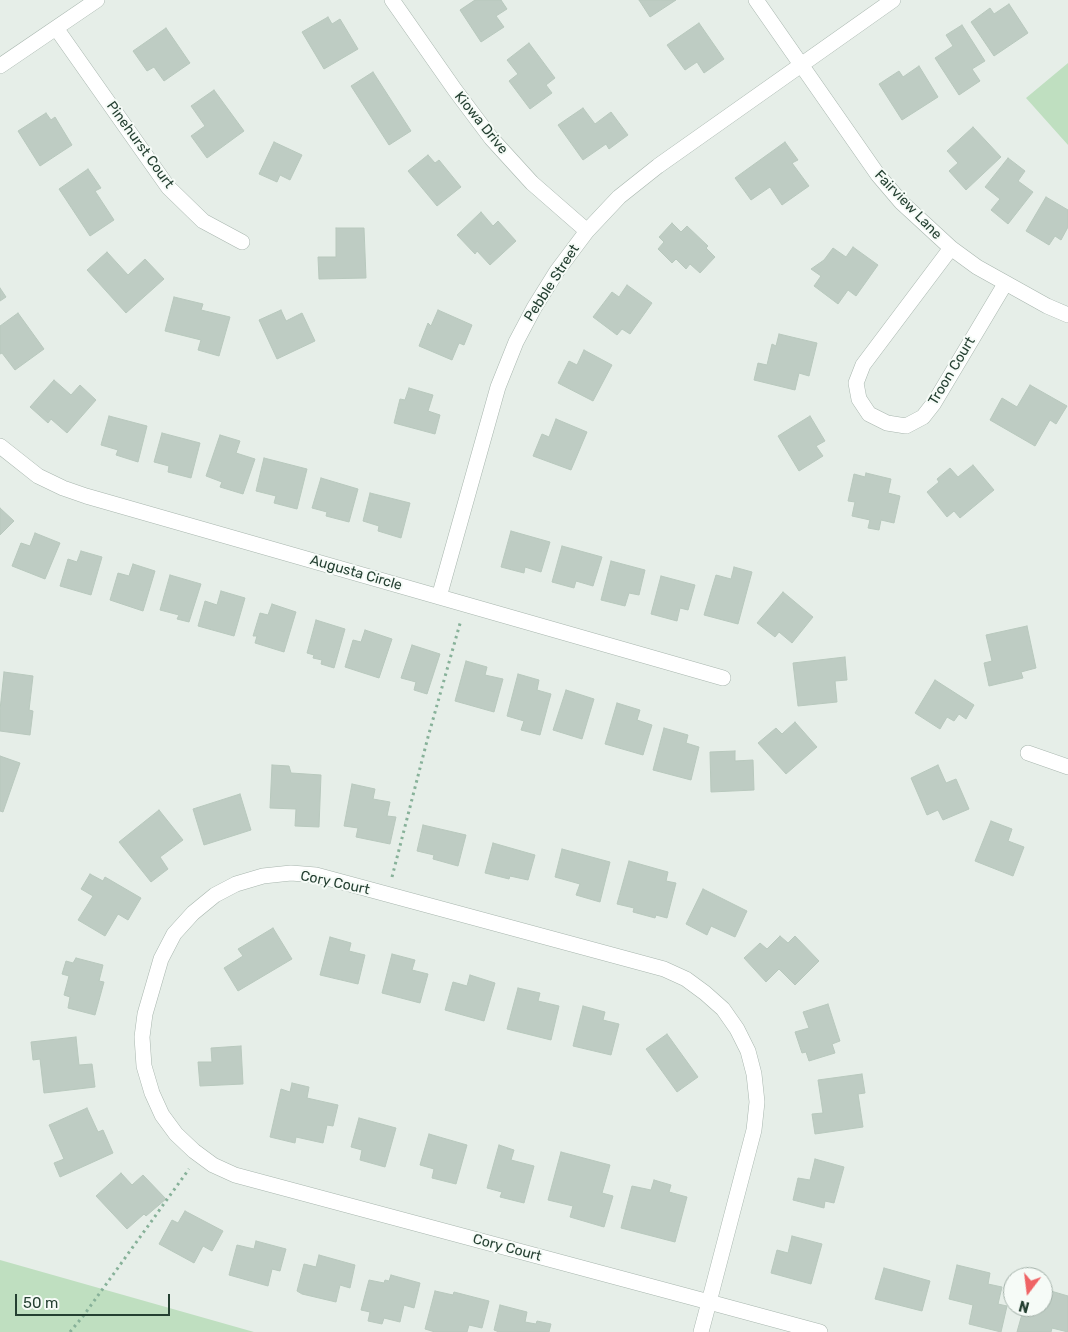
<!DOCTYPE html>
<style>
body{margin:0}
#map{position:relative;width:1068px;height:1332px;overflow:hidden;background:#e6eee8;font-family:Rubik,sans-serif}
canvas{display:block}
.north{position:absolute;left:1003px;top:1267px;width:50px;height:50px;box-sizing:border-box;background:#f6fbf7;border:1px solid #a2b0a8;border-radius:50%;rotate:195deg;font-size:14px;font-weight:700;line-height:20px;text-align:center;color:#254032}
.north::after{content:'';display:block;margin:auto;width:18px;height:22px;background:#ef6365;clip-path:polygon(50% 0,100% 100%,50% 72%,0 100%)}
.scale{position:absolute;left:15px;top:1294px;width:155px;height:22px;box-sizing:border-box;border:2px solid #254032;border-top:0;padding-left:6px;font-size:15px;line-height:18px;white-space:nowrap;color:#254032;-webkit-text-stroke:4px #f6fbf7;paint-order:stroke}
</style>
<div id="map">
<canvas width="1068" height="1332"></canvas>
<div class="north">N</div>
<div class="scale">50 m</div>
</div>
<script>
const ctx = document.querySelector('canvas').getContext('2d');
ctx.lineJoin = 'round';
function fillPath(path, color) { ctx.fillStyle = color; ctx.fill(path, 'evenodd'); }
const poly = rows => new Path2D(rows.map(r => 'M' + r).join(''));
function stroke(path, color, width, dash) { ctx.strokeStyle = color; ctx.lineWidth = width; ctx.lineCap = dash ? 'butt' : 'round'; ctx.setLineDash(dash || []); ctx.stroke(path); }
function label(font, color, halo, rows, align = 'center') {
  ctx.font = font + ' Rubik,sans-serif'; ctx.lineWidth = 4; ctx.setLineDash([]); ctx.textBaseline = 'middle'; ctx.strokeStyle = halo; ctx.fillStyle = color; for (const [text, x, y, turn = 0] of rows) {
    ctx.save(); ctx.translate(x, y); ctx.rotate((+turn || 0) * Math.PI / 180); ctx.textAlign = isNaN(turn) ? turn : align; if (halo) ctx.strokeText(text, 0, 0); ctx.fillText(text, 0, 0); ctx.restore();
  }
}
fillPath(poly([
 [1068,63,1068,145,1026,98],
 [0,1260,254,1332,0,1332]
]), '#bfdfc0');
const building = poly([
 [475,0,501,0,507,9,496,16,504,27,481,42,460,10,475,0],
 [639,0,676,0,650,17,639,0],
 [1009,4,1028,33,994,56,971,22,990,8,994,14,1009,4],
 [328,17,332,24,340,19,358,49,324,69,302,32,328,17],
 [699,23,724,59,704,73,697,62,685,70,667,45,699,23],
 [962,25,985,61,972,69,980,81,959,95,935,58,953,46,946,35,962,25],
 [166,28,190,63,164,81,154,67,147,71,133,51,166,28],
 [529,43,555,78,546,85,552,93,530,109,509,81,518,74,507,60,529,43],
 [919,66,938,97,902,120,879,84,899,71,903,77,919,66],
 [373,72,411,131,389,145,351,86,373,72],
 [214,90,244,131,207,158,191,136,205,126,191,106,214,90],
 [583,108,595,124,611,112,628,135,609,149,606,144,583,160,558,125,583,108],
 [46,113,51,120,55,117,72,145,40,166,18,131,46,113],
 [973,127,1001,157,966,190,949,171,958,163,947,151,973,127],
 [274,142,302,155,290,180,280,175,277,182,259,174,274,142],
 [785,142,798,160,792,163,809,186,782,205,770,187,751,200,735,178,785,142],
 [428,155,435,163,439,160,461,187,437,206,408,171,428,155],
 [1008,158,1025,171,1018,181,1033,192,1008,224,991,210,1000,199,985,187,1008,158],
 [88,169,101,188,95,191,114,220,90,236,59,189,88,169],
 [1046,197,1068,210,1068,227,1061,240,1055,236,1049,245,1026,231,1046,197],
 [481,212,493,226,498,221,516,241,490,265,477,251,475,254,457,235,481,212],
 [672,223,681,232,687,226,708,246,706,248,715,257,700,273,690,264,686,269,676,259,672,263,658,249,664,242,659,237,672,223],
 [336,228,364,228,366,278,319,279,318,257,336,257,336,228],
 [853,247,878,265,856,296,848,290,838,304,814,286,821,276,811,269,824,260,833,248,846,257,853,247],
 [107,252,128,275,145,259,164,279,126,313,87,270,107,252],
 [627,285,652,303,630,334,622,329,617,335,593,317,612,292,619,297,627,285],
 [0,288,6,297,0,301,0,288],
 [174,297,203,304,201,310,230,317,219,356,198,350,201,340,165,331,174,297],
 [281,310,286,321,302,313,315,341,277,359,259,320,281,310],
 [438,310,472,325,464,345,459,343,452,360,419,346,428,323,431,326,438,310],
 [18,313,44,349,15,370,2,353,0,354,0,326,18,313],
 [779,334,817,343,809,376,799,373,795,390,754,380,758,363,767,365,772,344,776,346,779,334],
 [584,350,612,365,593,401,558,383,569,361,577,365,584,350],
 [54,380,71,395,80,385,96,400,67,433,51,419,48,423,30,407,54,380],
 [1030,385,1067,406,1056,424,1050,420,1035,446,990,420,1002,398,1017,407,1030,385],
 [409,388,433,395,428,411,440,415,435,434,394,423,400,399,405,400,409,388],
 [109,416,147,426,138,462,116,455,118,450,101,445,109,416],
 [810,416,825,441,816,446,823,456,799,471,778,436,810,416],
 [556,419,587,432,571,470,533,456,542,434,549,437,556,419],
 [162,433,200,443,191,478,168,472,169,466,154,462,162,433],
 [220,435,240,441,236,453,255,459,243,494,220,487,222,482,206,476,220,435],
 [264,458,307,469,297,509,274,503,276,496,256,491,264,458],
 [973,465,994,490,960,518,954,511,947,517,927,492,939,482,937,479,950,468,958,477,973,465],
 [866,473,891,479,888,493,900,496,894,523,881,520,879,530,868,528,870,520,852,516,855,502,848,501,854,474,865,477,866,473],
 [321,478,358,489,349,522,326,516,327,512,312,508,321,478],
 [370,493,410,503,401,538,378,531,379,526,363,521,370,493],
 [0,508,14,521,0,535,0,508],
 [511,531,550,542,541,572,525,567,524,573,501,567,511,531],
 [35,533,60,543,45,579,12,566,21,543,30,546,35,533],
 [562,546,602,557,593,586,576,581,574,588,552,582,562,546],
 [81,551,102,557,91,595,60,586,68,559,77,562,81,551],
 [611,561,645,570,639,595,629,593,625,606,601,600,611,561],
 [133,564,155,571,143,611,110,600,118,573,129,576,133,564],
 [734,567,752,572,738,624,704,615,716,575,731,579,734,567],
 [170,575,201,584,189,622,177,619,179,615,160,610,170,575],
 [661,576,695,585,688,610,680,608,677,621,651,614,661,576],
 [221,591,245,598,234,636,198,626,205,601,217,605,221,591],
 [783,592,813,617,792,643,779,632,775,637,757,623,783,592],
 [272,604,296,612,284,652,255,643,257,636,253,636,260,613,268,615,272,604],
 [316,620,345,629,334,668,321,664,322,660,313,658,314,655,307,653,316,620],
 [1027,626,1036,668,1021,672,1023,678,989,686,984,663,992,661,986,635,1027,626],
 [365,630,392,639,379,678,345,667,353,640,361,642,365,630],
 [412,645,440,654,427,694,414,690,416,682,401,678,412,645],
 [845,657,847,680,835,681,837,702,798,706,793,663,845,657],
 [466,661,487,667,485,675,503,679,494,712,455,701,466,661],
 [4,672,33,676,29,710,33,711,30,735,0,731,0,710,4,672],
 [518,674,539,680,537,690,551,694,540,735,521,730,524,721,507,716,518,674],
 [935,680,974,705,966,719,959,714,954,721,947,717,940,729,915,713,935,680],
 [566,690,594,699,582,739,553,730,566,690],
 [617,703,640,710,637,720,652,725,643,755,605,744,617,703],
 [795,722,817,747,786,774,758,743,776,728,782,734,795,722],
 [664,728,688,735,686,743,699,747,691,780,653,770,664,728],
 [735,751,735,761,753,760,754,790,711,792,710,752,735,751],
 [0,756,20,763,3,812,0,811,0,756],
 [272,765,289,766,291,773,321,775,319,827,295,826,296,809,270,808,272,765],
 [938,765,946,783,956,779,969,809,943,820,938,810,927,815,911,778,938,765],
 [352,784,375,789,373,799,390,802,387,816,396,817,390,844,356,837,358,828,344,826,352,784],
 [240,794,251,830,204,845,193,809,240,794],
 [159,810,183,840,160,857,168,869,151,882,119,842,159,810],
 [991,821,1012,829,1008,841,1024,847,1013,876,975,861,991,821],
 [423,825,466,835,458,866,433,859,434,855,417,851,423,825],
 [493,843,535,855,528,880,510,876,509,879,485,873,493,843],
 [562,849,610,862,600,902,576,895,580,884,555,877,562,849],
 [629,861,668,872,666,881,676,883,667,918,656,915,655,918,633,912,634,908,617,904,629,861],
 [90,874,103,881,105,877,141,898,128,920,118,914,105,936,78,920,93,896,81,889,90,874],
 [703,889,747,911,735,937,711,926,707,935,686,924,703,889],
 [273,928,292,959,238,991,224,968,243,956,238,949,273,928],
 [780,936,788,943,795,936,819,961,795,985,779,969,766,982,744,958,760,943,767,949,780,936],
 [330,937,351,943,349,951,365,955,358,984,320,975,330,937],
 [392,954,415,960,412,970,428,974,420,1003,382,993,392,954],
 [76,958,103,965,99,981,104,982,95,1015,68,1008,70,997,64,995,69,976,62,974,66,961,73,963,76,958],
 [470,975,495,983,484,1021,445,1010,453,982,467,986,470,975],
 [518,988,540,993,538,1001,559,1006,551,1040,507,1029,518,988],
 [828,1004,840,1041,832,1044,835,1053,809,1061,806,1052,802,1053,795,1032,809,1028,803,1012,828,1004],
 [583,1006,605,1012,603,1020,619,1024,611,1055,573,1046,583,1006],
 [667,1034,698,1077,677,1092,646,1049,667,1034],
 [76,1037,79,1065,92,1064,95,1087,44,1093,40,1059,33,1060,31,1042,76,1037],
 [241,1046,243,1084,200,1086,198,1062,212,1062,211,1048,241,1046],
 [862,1074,865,1093,858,1094,863,1127,815,1134,812,1114,823,1113,818,1080,862,1074],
 [292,1083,309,1087,307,1098,338,1105,333,1126,327,1125,323,1143,296,1137,295,1143,270,1137,281,1089,290,1092,292,1083],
 [87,1108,98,1132,103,1130,113,1153,60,1177,54,1163,64,1159,49,1125,87,1108],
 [359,1118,396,1128,385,1167,360,1160,362,1150,351,1147,359,1118],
 [429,1134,467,1145,456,1184,432,1178,434,1169,420,1165,429,1134],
 [499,1145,514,1150,511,1160,534,1166,524,1203,500,1197,502,1192,487,1188,499,1145],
 [561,1152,610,1165,602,1193,613,1196,604,1227,570,1217,573,1206,548,1200,561,1152],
 [815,1159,844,1167,834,1203,825,1201,824,1208,793,1200,798,1178,810,1180,815,1159],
 [121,1173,132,1185,143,1175,166,1199,146,1216,144,1214,127,1229,96,1196,121,1173],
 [654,1180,671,1185,669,1192,687,1197,675,1242,621,1228,632,1186,651,1190,654,1180],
 [185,1211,223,1231,212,1251,203,1246,194,1263,159,1244,172,1220,178,1223,185,1211],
 [792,1236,822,1244,811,1284,771,1273,777,1250,788,1253,792,1236],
 [256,1241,286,1249,280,1271,272,1269,268,1286,229,1275,237,1245,254,1249,256,1241],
 [319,1255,355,1265,350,1288,340,1285,336,1302,302,1294,297,1291,304,1264,316,1267,319,1255],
 [957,1265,990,1273,988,1284,1002,1287,998,1304,1007,1306,1001,1332,969,1324,973,1305,949,1299,957,1265],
 [884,1268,930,1281,922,1311,875,1299,884,1268],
 [391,1275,420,1283,414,1308,404,1305,400,1322,384,1318,382,1324,368,1321,370,1312,361,1310,369,1280,384,1283,385,1280,389,1281,391,1275],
 [1044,1289,1068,1296,1068,1332,1052,1328,1051,1332,1017,1332,1024,1307,1038,1311,1040,1307,1043,1307,1044,1289],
 [435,1291,453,1295,454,1292,489,1301,482,1328,469,1325,467,1332,435,1332,425,1329,435,1291],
 [500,1305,527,1312,525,1322,536,1324,537,1321,551,1324,549,1332,499,1332,494,1330,500,1305]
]);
fillPath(building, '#beccc3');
stroke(building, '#b8c8bd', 1);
const street = poly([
 [392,0,455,90,491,138,532,183,587,231],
 [756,0,878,175,901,202,951,248,977,267,1047,306,1068,315],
 [56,28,168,187,203,221,242,242],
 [0,66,97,0],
 [951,248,863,365,856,383,859,399,869,414,887,423,906,426,923,417,934,403,1005,284],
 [0,446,38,476,63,488,86,496,723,678],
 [439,597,498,387,516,342,534,308,557,271,587,231,619,197,658,166,893,0],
 [1028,753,1068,767],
 [291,873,316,875,664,969,686,979,705,993,723,1009,737,1029,748,1051,754,1074,757,1102,754,1130,709,1302,235,1175,213,1165,194,1151,176,1134,162,1115,152,1093,144,1066,142,1037,145,1014,161,959,174,934,193,913,215,895,236,884,263,876,291,873],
 [701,1332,709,1302,820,1332]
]);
stroke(street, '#a8b6ae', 16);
stroke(poly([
 [392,877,428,737,461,620],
 [70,1332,84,1315,189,1169]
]), '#87b199', 3, [2.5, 4]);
stroke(street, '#fff', 15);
label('14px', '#254032', '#f6fbf7', [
 ["Kiowa Drive",481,123,51],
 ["Pinehurst Court",140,145,54],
 ["Fairview Lane",908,205,46],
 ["Pebble Street",552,283,-57],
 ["Troon Court",952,371,-59],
 ["Augusta Circle",356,573,16],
 ["Cory Court",335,883,12],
 ["Cory Court",507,1248,15]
]);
</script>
